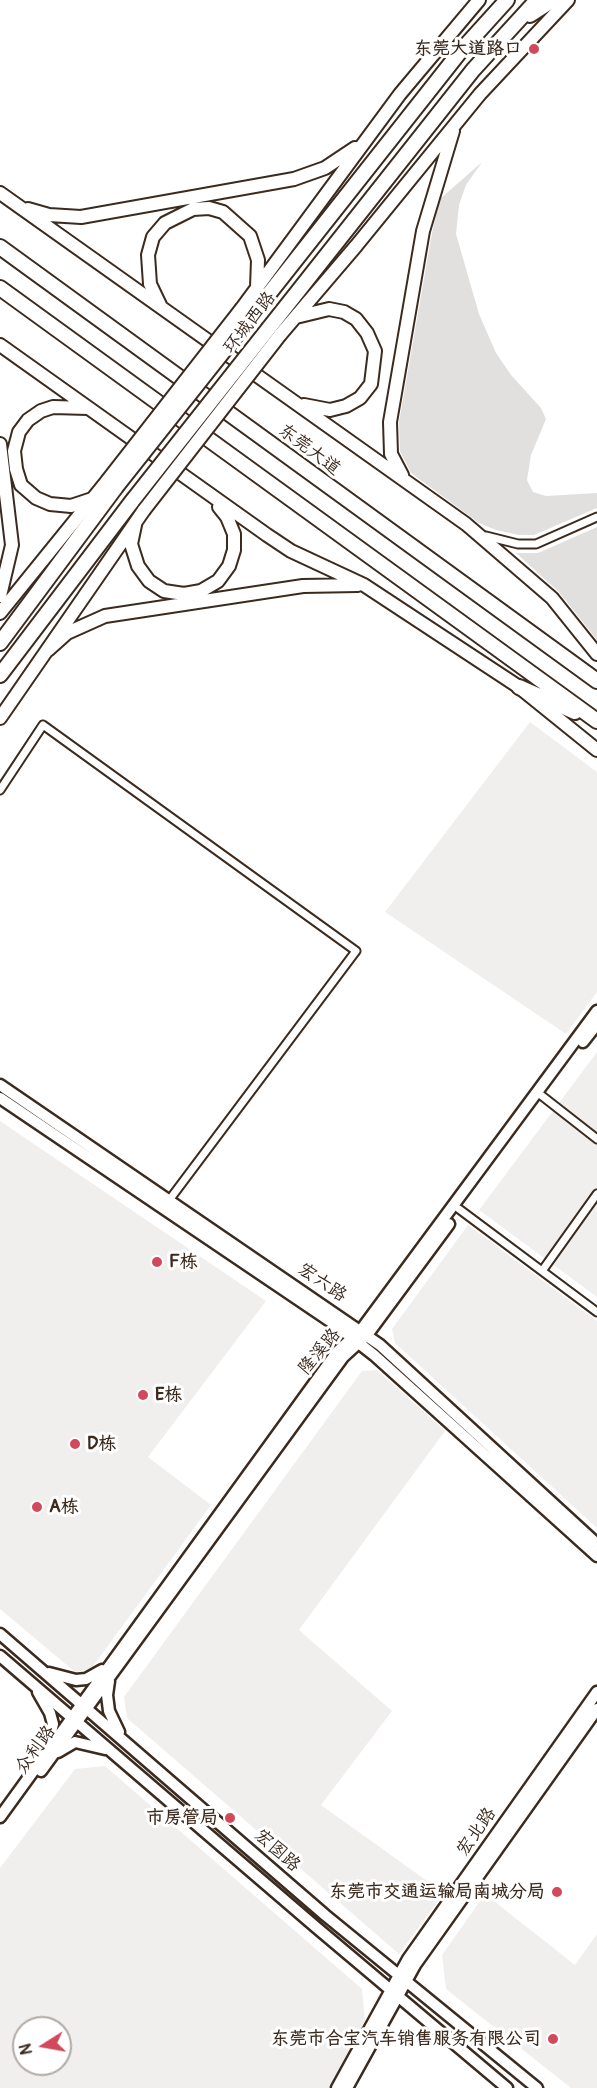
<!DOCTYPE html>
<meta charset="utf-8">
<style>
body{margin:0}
#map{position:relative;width:597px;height:2088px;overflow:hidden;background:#fff;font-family:Pangolin,sans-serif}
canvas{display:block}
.north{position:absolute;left:12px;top:2016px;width:60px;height:60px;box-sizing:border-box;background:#fff;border:2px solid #b1aaa5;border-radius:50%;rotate:259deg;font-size:16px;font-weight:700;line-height:24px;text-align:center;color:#3b2a1e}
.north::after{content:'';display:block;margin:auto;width:21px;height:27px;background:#d1495b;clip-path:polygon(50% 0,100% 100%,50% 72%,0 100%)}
</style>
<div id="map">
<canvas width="597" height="2088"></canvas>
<div class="north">N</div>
</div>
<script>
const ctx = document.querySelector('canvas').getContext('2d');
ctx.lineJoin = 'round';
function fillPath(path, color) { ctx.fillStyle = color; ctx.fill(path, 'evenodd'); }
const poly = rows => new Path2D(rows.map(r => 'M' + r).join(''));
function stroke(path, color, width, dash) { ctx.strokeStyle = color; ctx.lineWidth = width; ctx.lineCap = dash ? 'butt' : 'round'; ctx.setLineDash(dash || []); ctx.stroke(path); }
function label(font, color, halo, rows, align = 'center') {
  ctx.font = font + ' Pangolin,"LXGW WenKai TC",sans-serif'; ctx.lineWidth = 6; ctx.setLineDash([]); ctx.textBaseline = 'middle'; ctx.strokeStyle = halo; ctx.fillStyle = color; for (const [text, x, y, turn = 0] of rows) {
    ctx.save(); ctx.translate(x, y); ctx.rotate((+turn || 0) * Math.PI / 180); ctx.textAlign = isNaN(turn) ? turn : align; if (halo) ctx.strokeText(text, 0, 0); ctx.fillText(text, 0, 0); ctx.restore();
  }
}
fillPath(poly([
 [530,722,597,772,597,992,566,1034,385,912],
 [597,1052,597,1297,479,1210],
 [0,1121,266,1301,148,1457,211,1505,91,1669,75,1672,0,1609],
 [468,1225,597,1321,597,1528,395,1343,392,1329],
 [377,1370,445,1431,299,1630,392,1711,321,1805,444,1893,399,1954,127,1718,124,1697,362,1371],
 [105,1766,362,1989,365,2021,329,2088,0,2088,0,1868,75,1769],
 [24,2028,60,2028,60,2064,24,2064],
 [485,1894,575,1965,597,1934,597,2088,571,2088,446,1989,442,1955]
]), '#f1efee');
fillPath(poly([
 [482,162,466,185,459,205,456,234,479,314,496,353,511,375,541,408,546,419,531,455,527,480,533,492,546,496,597,493,597,508,534,535,519,535,496,530,479,523,411,473,400,451,399,422,432,233,440,199],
 [597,527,597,640,559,592,516,553,538,553]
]), '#e2e0de');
const street = poly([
 [486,536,518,544,536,544,597,517],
 [0,790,43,725,356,951,170,1199],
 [537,1092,597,1139],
 [459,1209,597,1312],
 [542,1271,597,1194]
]);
const secondary = poly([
 [583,1042,597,1024],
 [0,1085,380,1345,597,1544],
 [0,1098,333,1323,374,1355,597,1556],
 [0,1634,325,1915,537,2088],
 [0,1656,317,1928,507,2088],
 [49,1673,76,1680,86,1679,102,1670],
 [109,1681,107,1695,109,1711,119,1732],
 [38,1692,50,1713,53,1724,48,1744],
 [58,1752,75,1742,105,1749],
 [41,1771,343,1357,367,1335,449,1224],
 [0,1817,337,1352,361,1330,597,1011],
 [337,2088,408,1959,597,1692],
 [347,2088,415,1965,597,1709]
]);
const primary = poly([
 [0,193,466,524,552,598,597,654],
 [28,209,49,215,81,217,294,179,325,168,355,148],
 [161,307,150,284,148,255,153,237,165,223,193,209,209,208,223,212,250,236,258,260,257,287],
 [242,308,400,94,479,0],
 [296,317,329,309,344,312,356,319,367,333,375,351,371,384,360,398,346,406,330,410,304,405],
 [280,335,356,246,480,94,568,0],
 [0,345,267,535,291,551,364,585,519,687,597,750],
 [88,408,53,407,41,411,28,420,19,432,14,451,16,469,21,485,36,498,50,504,71,506,92,499],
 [0,444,12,545,0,596],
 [402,475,391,454,390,422,423,231,453,131],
 [135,525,131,544,138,566,149,581,164,591,184,594,201,591,218,581,229,566,234,550,234,534,227,517,219,507],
 [0,613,107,481],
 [48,650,67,633,105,616,303,586,358,585],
 [0,718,144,510]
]);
const highway = poly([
 [530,15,553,0],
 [0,247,597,681],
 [0,288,597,721],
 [253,314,459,53,507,0],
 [269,328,473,70,537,0],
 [0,643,116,487],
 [0,675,133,500],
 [519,687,575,712]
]);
stroke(street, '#3b2a1e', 11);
stroke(secondary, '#3b2a1e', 15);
stroke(primary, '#3b2a1e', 16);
stroke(highway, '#3b2a1e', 18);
stroke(street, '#fff', 7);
stroke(secondary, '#fff', 10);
stroke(primary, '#fff', 12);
stroke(highway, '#fff', 14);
const primaryBridge = poly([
 [107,481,242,308],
 [144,510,280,335]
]);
const highwayBridge = poly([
 [116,487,253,314],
 [133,500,269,328]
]);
stroke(primaryBridge, '#3b2a1e', 16, []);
stroke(highwayBridge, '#3b2a1e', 18, []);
stroke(primaryBridge, '#fff', 12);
stroke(highwayBridge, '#fff', 14);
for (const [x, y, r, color] of [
 [534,49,6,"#d1495b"],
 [157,1262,6,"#d1495b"],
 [143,1395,6,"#d1495b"],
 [75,1444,6,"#d1495b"],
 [37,1507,6,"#d1495b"],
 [230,1818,6,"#d1495b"],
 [557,1892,6,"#d1495b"],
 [553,2039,6,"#d1495b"]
]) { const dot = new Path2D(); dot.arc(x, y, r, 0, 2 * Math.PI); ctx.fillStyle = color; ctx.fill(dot); stroke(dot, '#fff', 2); }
label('bold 18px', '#3b2a1e', '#fff', [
 ["东莞大道路口",522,49],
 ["F栋",169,1262,"left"],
 ["E栋",155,1395,"left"],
 ["D栋",87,1444,"left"],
 ["A栋",49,1507,"left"],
 ["市房管局",218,1818],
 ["东莞市交通运输局南城分局",545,1892],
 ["东莞市合宝汽车销售服务有限公司",541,2039]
], 'right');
label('18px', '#3b2a1e', '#fff', [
 ["环城西路",250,323,-52],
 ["东莞大道",309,450,37],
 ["宏六路",322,1283,34],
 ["隆溪路",320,1352,-50],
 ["众利路",36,1750,-54],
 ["宏北路",477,1832,-55],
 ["宏图路",277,1851,41]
]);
</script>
